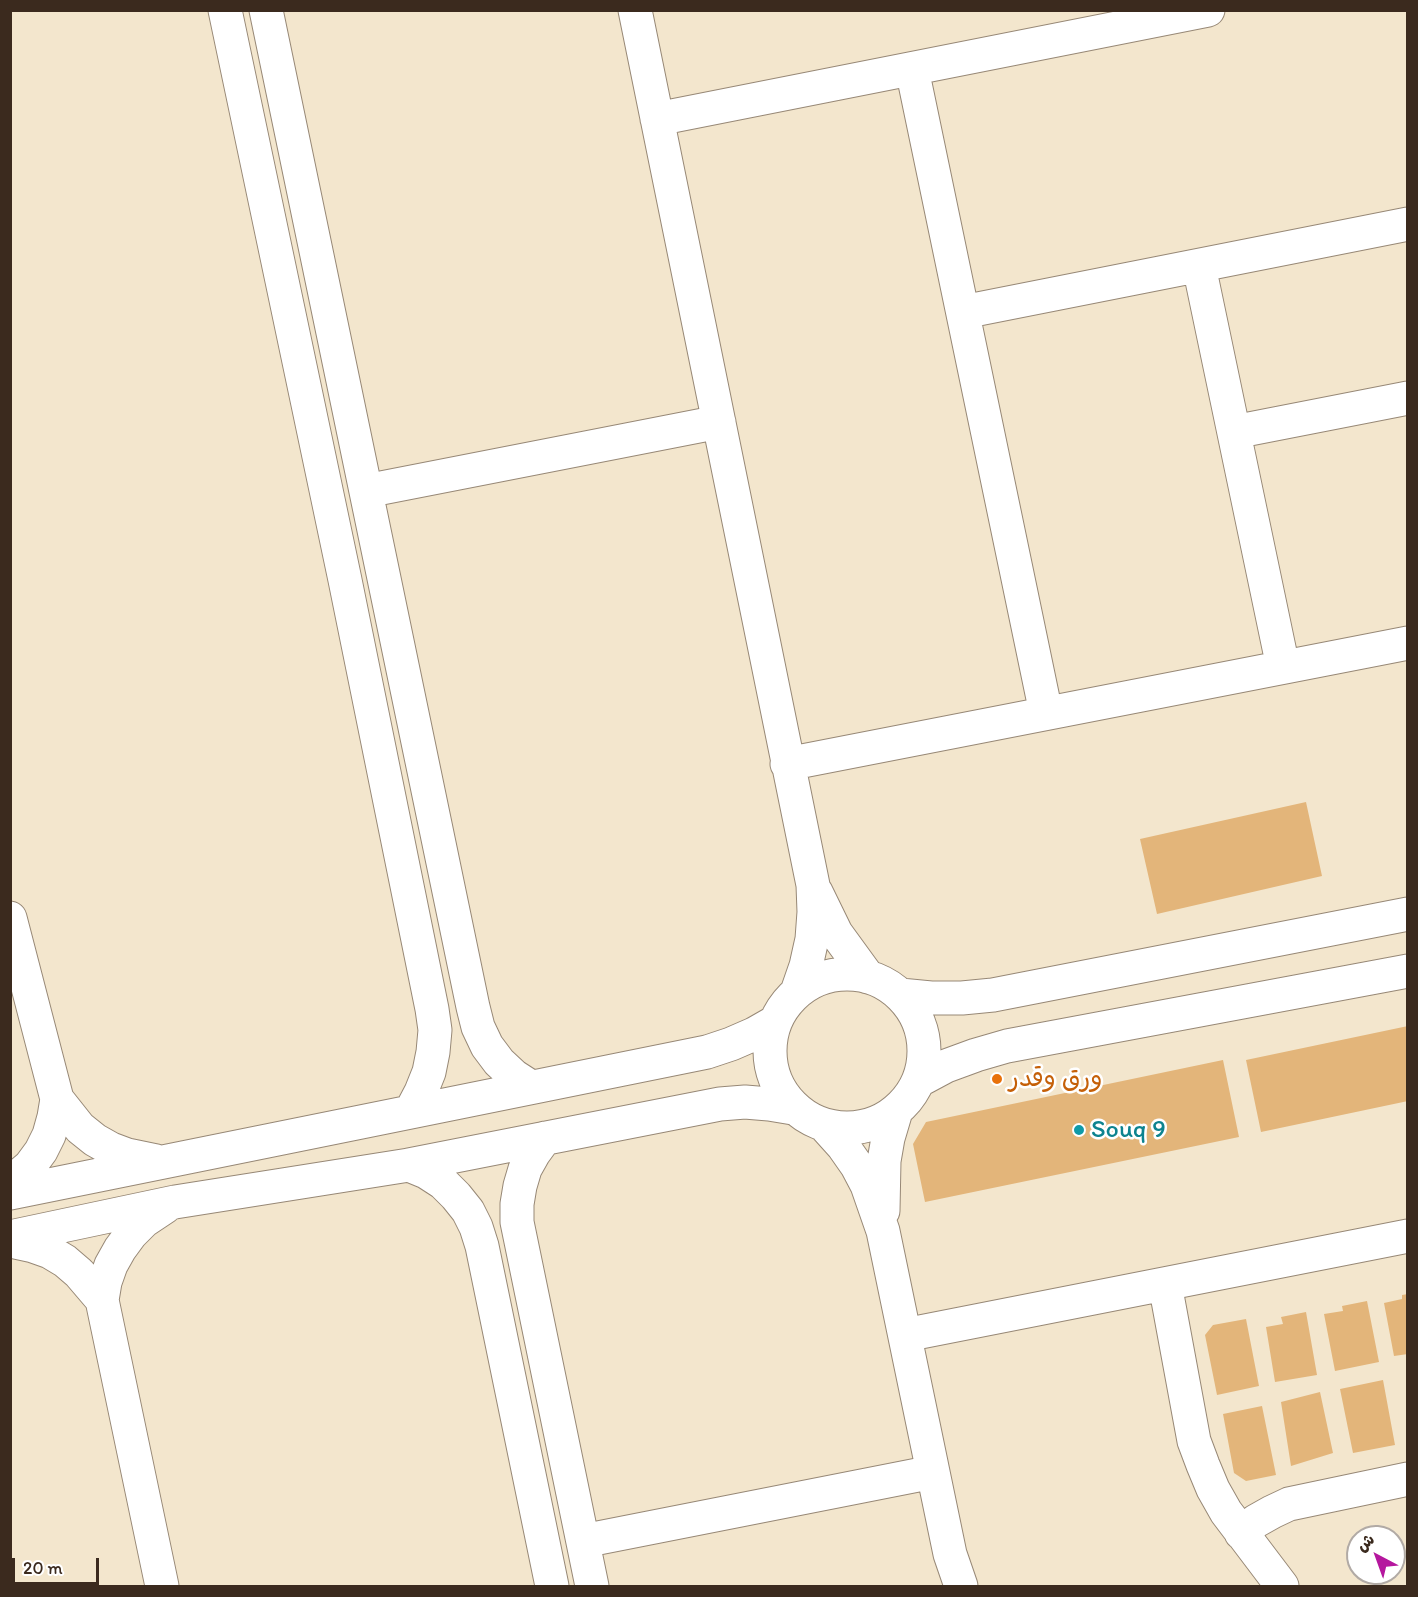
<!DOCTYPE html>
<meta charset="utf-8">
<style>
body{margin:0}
#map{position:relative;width:1418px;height:1597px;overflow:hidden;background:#f3e6cd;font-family:Itim,"Playpen Sans Arabic",sans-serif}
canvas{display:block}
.frame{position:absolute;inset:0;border:12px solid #3b2a1e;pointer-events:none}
.north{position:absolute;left:1346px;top:1525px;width:60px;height:60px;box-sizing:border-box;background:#fff;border:2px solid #b1aaa5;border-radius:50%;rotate:319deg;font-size:16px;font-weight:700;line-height:24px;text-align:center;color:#3b2a1e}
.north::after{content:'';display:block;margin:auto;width:21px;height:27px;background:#b5179e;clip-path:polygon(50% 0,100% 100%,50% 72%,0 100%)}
.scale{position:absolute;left:12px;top:1558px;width:87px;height:27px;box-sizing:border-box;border:3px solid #3b2a1e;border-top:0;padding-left:8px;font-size:18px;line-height:21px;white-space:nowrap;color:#3b2a1e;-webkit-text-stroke:4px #fff;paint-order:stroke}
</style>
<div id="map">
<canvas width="1418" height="1597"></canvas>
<div class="frame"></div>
<div class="north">ش</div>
<div class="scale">20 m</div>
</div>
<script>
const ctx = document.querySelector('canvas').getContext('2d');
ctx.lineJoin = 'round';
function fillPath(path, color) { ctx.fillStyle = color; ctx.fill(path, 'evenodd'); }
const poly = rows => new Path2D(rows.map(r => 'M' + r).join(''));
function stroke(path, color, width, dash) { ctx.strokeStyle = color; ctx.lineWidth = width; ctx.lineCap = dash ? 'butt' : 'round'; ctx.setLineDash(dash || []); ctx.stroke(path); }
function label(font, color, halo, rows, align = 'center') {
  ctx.font = font + ' Itim,"Playpen Sans Arabic",sans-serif'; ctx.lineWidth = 5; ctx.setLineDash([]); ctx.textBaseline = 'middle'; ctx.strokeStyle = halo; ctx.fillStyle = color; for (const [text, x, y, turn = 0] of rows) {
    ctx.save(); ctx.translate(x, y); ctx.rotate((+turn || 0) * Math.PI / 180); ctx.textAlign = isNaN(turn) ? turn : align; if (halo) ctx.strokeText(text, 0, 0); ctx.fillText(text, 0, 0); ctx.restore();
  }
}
fillPath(poly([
 [1306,802,1322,876,1157,914,1140,839],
 [1408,1026,1408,1101,1261,1132,1246,1060],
 [1223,1060,1239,1137,925,1202,913,1144,926,1122],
 [1408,1294,1408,1354,1394,1356,1384,1303,1402,1299,1402,1295],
 [1367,1301,1379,1362,1335,1371,1324,1314,1343,1311,1342,1306],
 [1306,1312,1317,1375,1275,1382,1266,1327,1283,1324,1281,1317],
 [1246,1319,1259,1386,1217,1395,1205,1335,1213,1325],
 [1383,1380,1395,1445,1353,1453,1340,1389],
 [1320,1392,1333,1453,1291,1466,1281,1402],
 [1262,1406,1276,1475,1246,1481,1234,1473,1223,1414]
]), '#e3b57a');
const minor = poly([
 [225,10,345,580,432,1009,435,1030,433,1052,429,1072,421,1092,411,1111],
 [266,10,473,1007,478,1027,487,1046,499,1062,514,1076,531,1087],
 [635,10,813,885,814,912,812,939,806,966,797,992],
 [912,69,1046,713],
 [657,119,1208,10],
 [1199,266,1283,667],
 [963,312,1408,224],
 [1234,432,1408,398],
 [366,491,719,422],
 [787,764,1408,643],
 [816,892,836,933,868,977],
 [10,918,57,1099,80,1128,95,1140,111,1149,127,1155,156,1161],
 '770 1051a77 77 0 1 1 154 0a77 77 0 1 1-154 0Z',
 [900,995,931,998,962,998,993,995,1408,914],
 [918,1081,946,1066,976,1055,1007,1046,1408,971],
 [825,1126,843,1146,857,1166,867,1185,883,1231,950,1554,961,1586],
 [545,1138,534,1153,525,1169,520,1186,517,1204,517,1222,592,1586],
 [409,1165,426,1172,443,1183,456,1196,468,1211,476,1227,482,1246,552,1586],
 [10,1183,30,1166,41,1151,49,1135,54,1117,57,1099],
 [10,1193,707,1052,731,1044,754,1034,775,1022],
 [883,1211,884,1161,888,1138,896,1111],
 [10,1237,175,1202,409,1165,720,1104,745,1102,769,1104,793,1108],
 [10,1241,33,1246,50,1252,65,1261,79,1273,102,1300],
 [1165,1284,1194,1441,1203,1465,1213,1489,1226,1512,1282,1586],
 [905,1335,1408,1236],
 [1241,1533,1256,1521,1272,1512,1289,1504,1408,1479],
 [583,1541,933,1472],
 [162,1586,102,1300,105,1282,111,1265,120,1249,131,1234,144,1221,165,1207]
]);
stroke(minor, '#978876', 35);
stroke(minor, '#fff', 33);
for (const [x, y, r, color] of [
 [997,1079,6,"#e8710a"],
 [1079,1130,6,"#0f9aa8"]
]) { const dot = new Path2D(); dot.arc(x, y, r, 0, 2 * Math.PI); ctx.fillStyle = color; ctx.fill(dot); stroke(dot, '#fff', 2); }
label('26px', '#c56008', '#fff', [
 ["ورق وقدر",1009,1079]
], 'left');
label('26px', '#0d838f', '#fff', [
 ["Souq 9",1091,1130]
], 'left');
</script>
